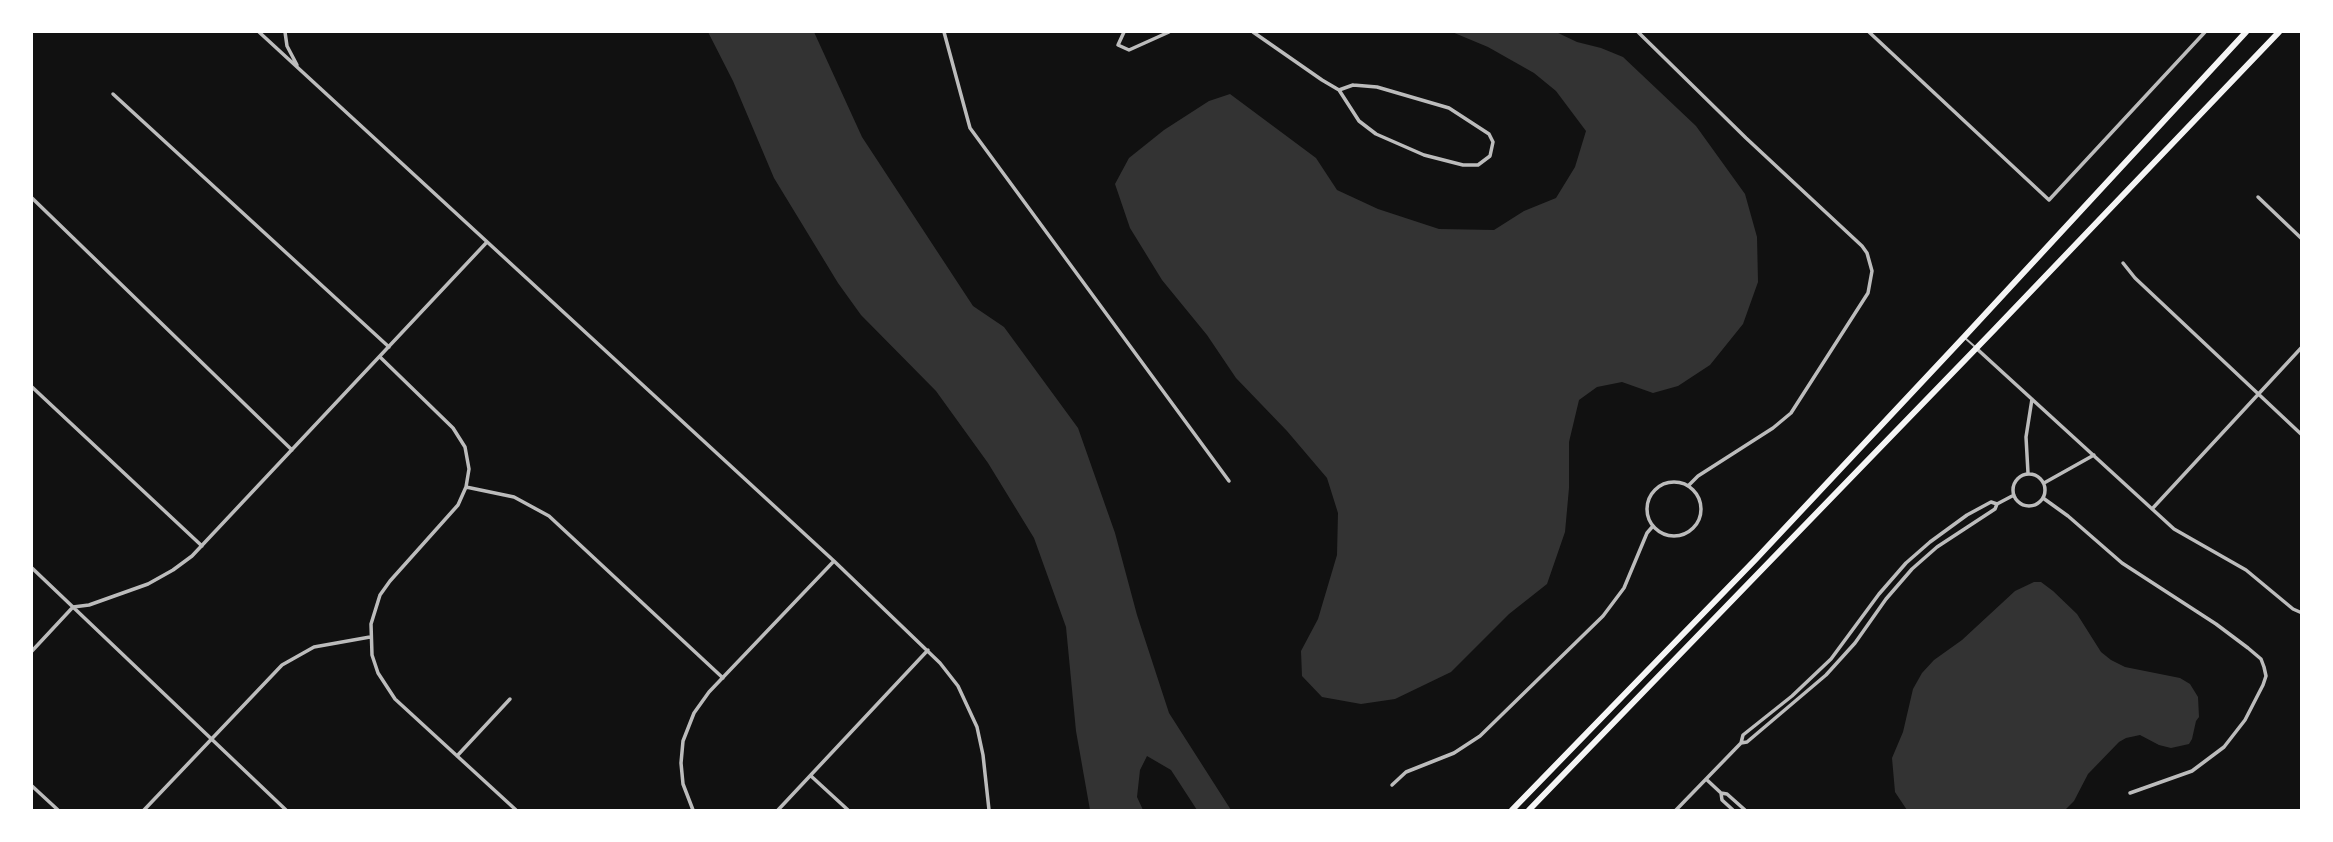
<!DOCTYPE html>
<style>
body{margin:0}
#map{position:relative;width:2333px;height:842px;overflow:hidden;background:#111;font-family:Jost,sans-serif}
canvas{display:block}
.frame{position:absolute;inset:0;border:33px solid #fff;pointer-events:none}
</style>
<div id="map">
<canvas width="2333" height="842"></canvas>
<div class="frame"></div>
</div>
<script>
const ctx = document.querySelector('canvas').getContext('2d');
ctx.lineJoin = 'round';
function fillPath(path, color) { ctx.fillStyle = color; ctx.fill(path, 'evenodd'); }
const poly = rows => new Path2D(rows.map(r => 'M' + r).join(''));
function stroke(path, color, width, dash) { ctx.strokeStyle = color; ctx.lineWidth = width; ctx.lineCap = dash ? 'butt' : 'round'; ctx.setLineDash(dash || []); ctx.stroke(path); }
fillPath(poly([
 [708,32,814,32,862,137,973,306,1004,327,1078,428,1115,533,1137,615,1169,713,1231,810,1197,810,1171,770,1147,756,1140,770,1137,797,1143,810,1090,810,1076,731,1066,627,1034,538,988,463,936,391,861,315,838,283,774,178,733,81],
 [1452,32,1556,32,1577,42,1601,48,1623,57,1696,126,1745,194,1757,237,1758,282,1743,324,1710,365,1678,386,1653,393,1622,382,1597,387,1579,400,1569,442,1569,488,1565,532,1547,584,1509,614,1451,672,1395,699,1361,704,1322,697,1302,676,1301,651,1318,619,1337,555,1338,513,1327,478,1287,431,1236,378,1207,335,1162,280,1130,228,1115,184,1129,158,1164,130,1209,101,1230,94,1316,158,1337,190,1378,209,1439,229,1494,230,1524,211,1556,198,1575,167,1586,131,1556,91,1534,73,1488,47],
 [2034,582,2041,582,2053,591,2077,614,2101,652,2111,660,2125,667,2180,678,2190,684,2198,697,2199,717,2196,721,2192,739,2189,744,2171,748,2159,745,2140,735,2126,738,2119,742,2088,774,2074,801,2065,810,1907,810,1895,792,1892,758,1903,732,1913,689,1922,673,1934,660,1962,640,2015,591]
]), '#333');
stroke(poly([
 [1965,338,1974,346]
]), '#bcbcbc', 2);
stroke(poly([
 [259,32,834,561,940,663,958,686,977,727,983,755,989,810],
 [285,32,287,46,297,65],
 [944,32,970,128,1229,481],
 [1124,32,1118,45,1129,50,1169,32],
 [1253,32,1322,80,1339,90],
 [1638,32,1746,138,1862,246,1867,253,1872,271,1868,293,1791,413,1773,428,1698,476,1688,486],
 [1869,32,2049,200,2205,32],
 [1353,85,1377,87,1449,108,1489,134,1493,142,1490,156,1478,165,1463,165,1424,155,1376,134,1359,121,1339,90,1353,85],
 [113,94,389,347],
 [2258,197,2302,239],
 [32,198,292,450],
 [2123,263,2135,278,2302,435],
 [1976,348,2174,529,2246,570,2293,609,2302,613],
 [380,357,453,428,465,447,469,469,466,487,458,505,390,581,380,595,371,624,372,655,378,673,395,699,516,810],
 [32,387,202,546],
 [2028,473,2026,437,2032,399],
 '2013 490a16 16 0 1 1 32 0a16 16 0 1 1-32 0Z',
 '1647 509a27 27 0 1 1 54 0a27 27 0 1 1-54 0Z',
 [2044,483,2094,455],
 [466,487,514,497,549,516,723,678],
 [2043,498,2068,516,2122,563,2216,624,2248,648,2261,659,2264,667,2266,676,2263,685,2245,720,2224,747,2192,771,2130,793],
 [2152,509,2302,347],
 [32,568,286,810],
 [32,651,73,607,89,605,148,584,173,570,192,556,487,242],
 [1741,743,1747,742,1826,675,1855,643,1886,599,1912,569,1937,547,1995,509,1997,504],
 [457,756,510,699],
 [811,776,848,810],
 [1706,779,1721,793,1727,794,1745,810],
 [1392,785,1406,772,1454,753,1480,736,1603,616,1624,588,1647,533,1653,526],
 [32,786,58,810],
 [1721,793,1722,800,1733,810],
 [144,810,282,665,314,647,370,637],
 [693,810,683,784,681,763,683,741,694,713,709,692,834,561],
 [778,810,928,650],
 [1676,810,1741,743,1743,735,1792,696,1831,659,1879,594,1906,563,1930,542,1967,515,1991,502,1997,504,2014,495]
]), '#bcbcbc', 3.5);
stroke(poly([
 [1512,810,1755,560,1964,337,2246,32],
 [1529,810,1992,332,2279,32]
]), '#f5f5f5', 6);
</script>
